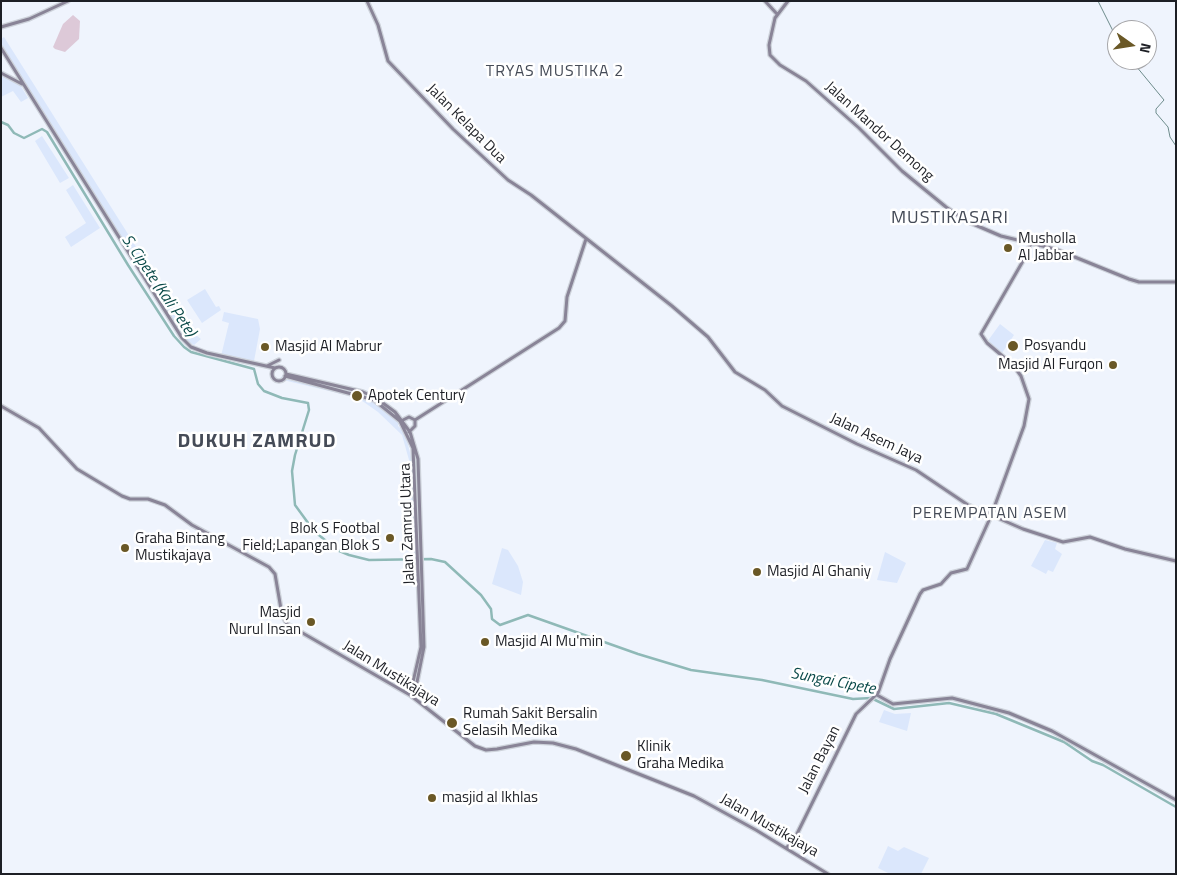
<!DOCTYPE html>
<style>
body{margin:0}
#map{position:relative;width:1177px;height:875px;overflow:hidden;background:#eff4fd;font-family:"Titillium Web",sans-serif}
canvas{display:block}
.frame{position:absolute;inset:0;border:2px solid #1d1f25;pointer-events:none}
.north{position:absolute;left:1107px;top:20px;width:50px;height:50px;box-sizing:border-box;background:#fff;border:1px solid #a5a5a8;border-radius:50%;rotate:103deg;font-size:14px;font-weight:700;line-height:20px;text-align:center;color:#1d1f25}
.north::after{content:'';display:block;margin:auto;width:18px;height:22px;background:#6a5826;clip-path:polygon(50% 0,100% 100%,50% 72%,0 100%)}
</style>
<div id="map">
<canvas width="1177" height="875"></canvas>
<div class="frame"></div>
<div class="north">N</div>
</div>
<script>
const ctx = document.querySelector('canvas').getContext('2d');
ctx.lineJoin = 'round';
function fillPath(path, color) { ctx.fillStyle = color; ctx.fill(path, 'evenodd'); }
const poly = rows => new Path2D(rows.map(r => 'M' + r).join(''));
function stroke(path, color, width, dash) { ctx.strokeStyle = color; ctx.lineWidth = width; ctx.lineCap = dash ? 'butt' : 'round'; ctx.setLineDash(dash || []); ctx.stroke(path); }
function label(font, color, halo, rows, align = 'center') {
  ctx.font = font + ' "Titillium Web",sans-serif'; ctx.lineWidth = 5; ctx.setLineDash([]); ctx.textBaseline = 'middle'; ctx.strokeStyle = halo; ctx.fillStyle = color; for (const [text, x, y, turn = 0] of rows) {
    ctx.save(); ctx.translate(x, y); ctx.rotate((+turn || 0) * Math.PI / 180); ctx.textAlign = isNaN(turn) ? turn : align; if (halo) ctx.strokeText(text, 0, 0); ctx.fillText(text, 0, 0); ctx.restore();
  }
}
fillPath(poly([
 [4,37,145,261,136,267,1,49,1,39],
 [1,73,19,83,28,98,21,102,13,91,1,97],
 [42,136,69,178,60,183,35,141],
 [73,185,100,228,71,247,65,237,86,223,66,190],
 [147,264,188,329,201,339,194,345,182,338,139,269],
 [205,289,216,307,219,306,221,310,202,323,187,300],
 [224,312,258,319,260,329,254,361,221,356,229,323,222,321],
 [1000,324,1014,335,1002,353,987,342],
 [284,374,284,379,355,391,374,400,399,420,398,426,405,432,413,465,417,560,415,560,409,460,402,435,378,412,358,398,279,379],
 [1045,540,1057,543,1055,549,1062,554,1053,572,1048,570,1046,574,1031,566],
 [502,548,508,550,518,566,523,582,521,595,492,584],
 [885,552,906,563,897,583,877,580],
 [884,710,895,714,911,713,907,731,879,722],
 [888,846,898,851,904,847,929,858,921,874,890,874,878,868]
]), '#dbe7fc');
fillPath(poly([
 [73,15,80,21,79,39,65,52,55,49,53,47,63,24]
]), '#ddc9d8');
stroke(poly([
 [1098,1,1117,39],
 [1131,60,1164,100,1156,109,1156,113,1168,127,1170,137,1176,146]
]), '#6d8b8b', 1);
stroke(poly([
 [1,122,8,125,14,133,24,138,42,129,47,132,128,265,174,336,184,347,191,352,254,369,258,384,264,391,282,398,308,403,309,410,295,455,292,471,295,505,314,531,337,550,349,555,369,560,431,559,445,562,481,595,491,609,492,619,500,625,528,615,638,654,691,670,762,680,853,699,871,698,894,709,949,703,996,714,1064,742,1092,761,1103,765,1176,807]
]), '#8fb9b7', 2.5);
const secondary = poly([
 [367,1,378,25,388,61,453,129,508,180,531,195,672,306,708,337,735,372,765,390,782,406,857,444,916,470,968,505,1023,529,1063,542,1090,537,1125,549,1176,561],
 [765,1,777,14],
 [788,1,775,18,769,45,770,55,780,65,806,81,859,128,902,171,946,207,966,221,1001,236,1055,249,1129,279,1139,282,1176,282],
 [1,27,29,19,68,1],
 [1,48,182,338,191,347,207,353,275,368],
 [1,73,22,84],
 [267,366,279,360],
 '272 374a7 7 0 1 1 14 0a7 7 0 1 1-14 0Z',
 [286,374,363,392,376,398,395,412,410,432,418,459,424,647,414,697],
 [285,376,374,400,400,421,413,448,421,647,410,695],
 [1,406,39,428,77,469,122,496,130,499,148,499,165,505,192,525,269,567,275,574,282,615,287,624,410,695,475,746,486,750,497,749,534,742,553,743,576,749,694,796,756,830,828,874],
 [403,420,409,417,415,420,415,426,409,432],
 [415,420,559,328,565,321,567,297,586,239],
 [877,695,893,704,952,698,1009,713,1052,731,1176,800],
 [786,848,793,842,856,714,878,693,890,659,920,594,923,590,941,584,951,573,967,569,991,516,1024,426,1029,399,1021,376,1013,365,987,343,981,334,1023,261,1031,243]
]);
stroke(secondary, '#cdd2da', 5.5);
stroke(secondary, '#898497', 3);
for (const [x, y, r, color] of [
 [1008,248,5,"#6a5826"],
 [1013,346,6,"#6a5826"],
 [265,347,5,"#6a5826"],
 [1113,365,5,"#6a5826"],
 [357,396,6,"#6a5826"],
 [390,538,5,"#6a5826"],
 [125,548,5,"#6a5826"],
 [757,572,5,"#6a5826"],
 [311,622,5,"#6a5826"],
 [485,642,5,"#6a5826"],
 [452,723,6,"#6a5826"],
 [626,756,6,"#6a5826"],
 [432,798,5,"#6a5826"]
]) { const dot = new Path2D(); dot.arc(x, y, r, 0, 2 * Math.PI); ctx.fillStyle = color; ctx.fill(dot); stroke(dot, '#fff', 2); }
label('15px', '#1d1f25', '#fff', [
 ["Jalan Kelapa Dua",466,124,45],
 ["Jalan Mandor Demong",879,132,42],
 ["Jalan Asem Jaya",876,439,25],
 ["Jalan Zamrud Utara",408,524,-92],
 ["Jalan Mustikajaya",391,674,32],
 ["Jalan Bayan",820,760,-63],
 ["Jalan Mustikajaya",769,826,30]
]);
label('15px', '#1d1f25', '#fff', [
 ["Musholla",1018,239],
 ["Al Jabbar",1018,256],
 ["Posyandu",1024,346],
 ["Masjid Al Mabrur",275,347],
 ["Masjid Al Furqon",1103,365,"right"],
 ["Apotek Century",368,396],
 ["Blok S Footbal",380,529,"right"],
 ["Field;Lapangan Blok S",380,546,"right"],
 ["Graha Bintang",135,539],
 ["Mustikajaya",135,556],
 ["Masjid Al Ghaniy",767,572],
 ["Masjid",301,613,"right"],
 ["Nurul Insan",301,630,"right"],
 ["Masjid Al Mu'min",495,642],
 ["Rumah Sakit Bersalin",463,714],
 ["Selasih Medika",463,731],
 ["Klinik",637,747],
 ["Graha Medika",637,764],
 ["masjid al Ikhlas",442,798]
], 'left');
ctx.letterSpacing = '1px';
label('16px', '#454b57', '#fff', [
 ["TRYAS MUSTIKA 2",555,72],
 ["PEREMPATAN ASEM",990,514]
]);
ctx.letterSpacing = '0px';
label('italic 16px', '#094948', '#fff', [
 ["S. Cipete (Kali Pete)",158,286,56],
 ["Sungai Cipete",833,682,11]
]);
ctx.letterSpacing = '1px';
label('18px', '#454b57', '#fff', [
 ["MUSTIKASARI",950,219]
]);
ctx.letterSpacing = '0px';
ctx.letterSpacing = '1px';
label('bold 20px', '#454b57', '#fff', [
 ["DUKUH ZAMRUD",257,442]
]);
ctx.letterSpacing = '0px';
</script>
